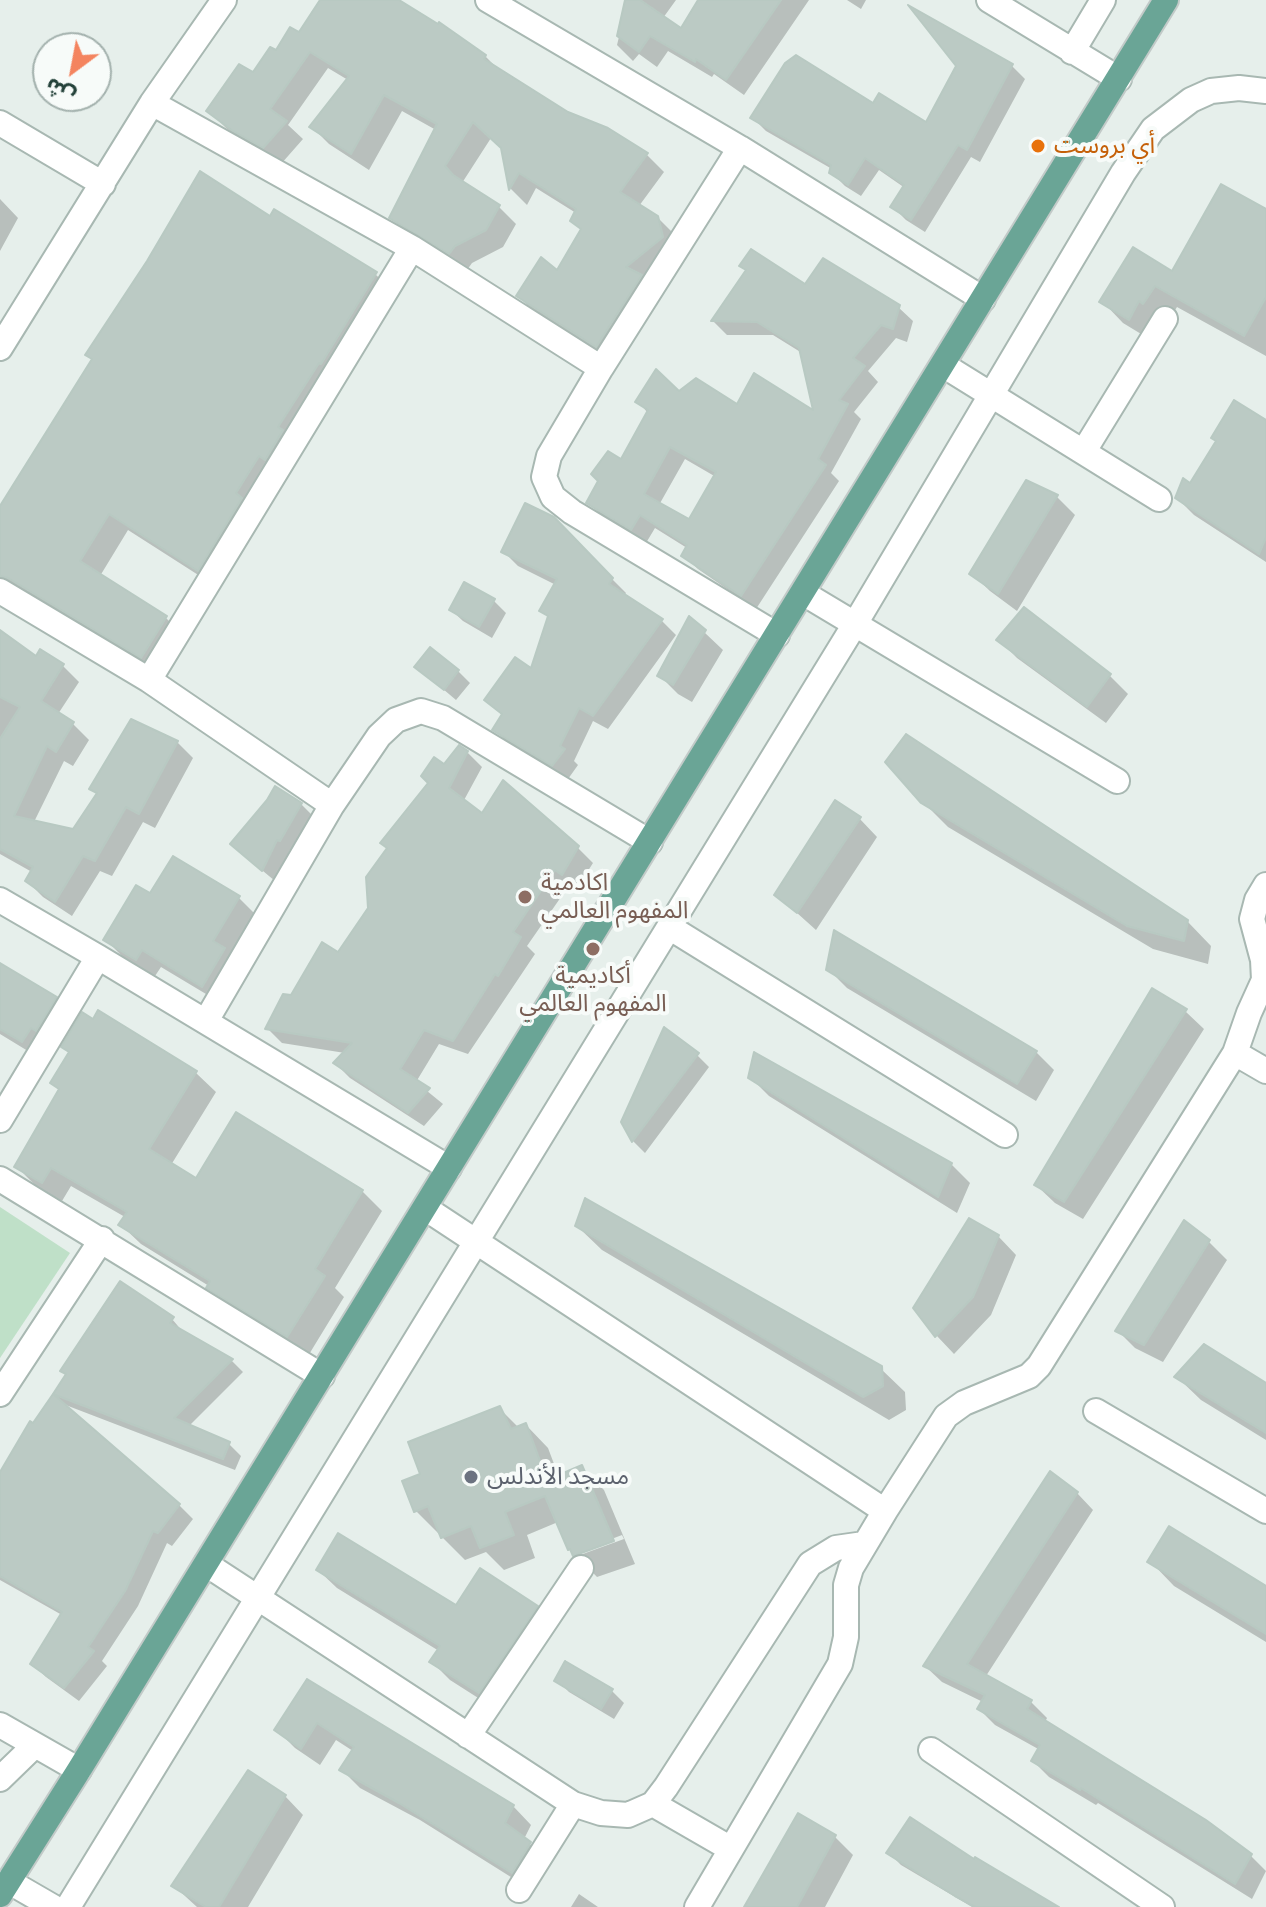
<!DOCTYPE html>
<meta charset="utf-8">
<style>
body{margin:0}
#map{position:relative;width:1266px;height:1907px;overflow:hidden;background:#e6efeb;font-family:Cabin,"Noto Sans Arabic",sans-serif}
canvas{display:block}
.north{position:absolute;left:32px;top:32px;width:80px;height:80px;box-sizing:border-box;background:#f7fbf9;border:2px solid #a3b1ad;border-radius:50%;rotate:212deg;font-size:22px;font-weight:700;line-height:32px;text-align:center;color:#24423a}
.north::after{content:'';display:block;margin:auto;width:28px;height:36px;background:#f4845f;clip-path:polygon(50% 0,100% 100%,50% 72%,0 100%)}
</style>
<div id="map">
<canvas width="1266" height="1907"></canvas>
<div class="north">ش</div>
</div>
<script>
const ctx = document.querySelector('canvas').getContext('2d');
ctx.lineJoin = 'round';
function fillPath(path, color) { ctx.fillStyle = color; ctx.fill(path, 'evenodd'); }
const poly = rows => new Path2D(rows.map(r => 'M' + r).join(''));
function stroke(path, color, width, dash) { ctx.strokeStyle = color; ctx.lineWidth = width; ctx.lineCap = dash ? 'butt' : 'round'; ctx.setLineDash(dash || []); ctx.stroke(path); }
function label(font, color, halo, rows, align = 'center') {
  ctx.font = font + ' Cabin,"Noto Sans Arabic",sans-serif'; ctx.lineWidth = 8; ctx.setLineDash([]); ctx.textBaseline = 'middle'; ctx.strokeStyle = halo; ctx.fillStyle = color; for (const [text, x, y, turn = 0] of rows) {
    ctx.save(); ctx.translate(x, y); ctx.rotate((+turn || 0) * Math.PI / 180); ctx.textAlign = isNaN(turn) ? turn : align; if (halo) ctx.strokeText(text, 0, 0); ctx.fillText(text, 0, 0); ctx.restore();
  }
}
fillPath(poly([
 [0,1207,70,1253,0,1358]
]), '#bfe0c8');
fillPath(poly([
 [324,0,395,0,485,56,501,72,567,113,608,129,647,155,664,172,639,206,657,217,675,235,614,363,535,313,518,296,558,273,583,231,572,220,576,213,536,188,527,205,511,189,504,149,491,138,462,183,499,207,516,224,503,247,472,263,467,270,409,235,392,218,436,130,402,111,369,170,329,144,312,127,348,80,328,68,288,125,303,139,281,164,253,148,226,128,209,111,299,35],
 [628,0,676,0,663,18,682,31,700,0,809,0,744,95,714,74,712,77,668,51,657,67,639,54,633,61,617,45],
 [847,0,866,0,861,9],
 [1012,66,1025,79,980,162,971,157,925,232,906,220,893,207,905,188,879,170,861,196,845,186,831,172,832,169,766,131,753,118,873,106,926,125],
 [0,199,18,218,0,251],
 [1266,212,1266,356,1177,307,1166,325,1151,340,1123,323,1102,301,1173,274],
 [270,219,375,274,394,292,217,587,128,530,100,576,166,618,184,636,160,675,0,583,0,510],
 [741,266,805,287,898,307,913,321,907,342,896,338,868,371,878,382,854,412,861,419,831,473,839,481,756,609,698,569,683,555,687,548,655,528,646,543,603,517,589,503,621,462,648,413,638,402,679,394,738,407,816,415,802,353,773,335,727,335,713,321,747,272],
 [685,459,716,477,689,521,659,505],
 [1266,422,1266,562,1194,515,1177,498],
 [1057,497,1075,515,1017,611,990,591,971,573],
 [552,519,626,593,624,596,662,621,676,635,608,729,593,721,574,761,578,765,568,779,509,744,494,729,503,716,486,700,532,671,550,619,541,610,556,585,518,566,504,552],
 [465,584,494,601,506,613,492,638,463,621,451,610],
 [1025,610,1110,676,1128,694,1106,723,1017,658,999,640],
 [0,632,36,659,63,666,79,682,58,714,73,724,89,740,73,766,64,761,34,822,74,831,98,795,92,789,177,742,193,758,155,828,143,822,112,876,100,871,72,916,43,897,27,881,32,872,0,854],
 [704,632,723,650,692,702,678,694,660,676],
 [417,667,458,671,470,683,456,700],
 [467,752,482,767,463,802,482,816,578,848,593,863,577,888,570,884,527,946,535,954,468,1054,439,1044,416,1082,443,1104,424,1126,350,1078,335,1063,345,1053,282,1043,267,1028,292,997,339,955,370,908,444,766],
 [923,802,1187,921,1211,946,1208,964,1153,949,948,827],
 [301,804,313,816,293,852,290,850,275,881,245,856],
 [859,818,877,837,816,930,777,895],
 [173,858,239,898,257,916,221,1003,161,967,155,976,124,958,106,940,151,896],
 [0,965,55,998,74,1016,41,1059,0,1034],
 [828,969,1036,1052,1054,1070,1036,1101,847,988],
 [1185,1011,1204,1029,1083,1219,1055,1203,1036,1185],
 [99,1012,196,1073,216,1092,171,1165,196,1181,362,1191,382,1211,335,1288,344,1297,308,1356,228,1307,209,1286,141,1244,121,1225,125,1217,71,1186,62,1201,36,1186,16,1166,60,1091,52,1083,70,1054,64,1047,93,1021],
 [697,1055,709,1067,645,1153,633,1141,624,1122],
 [750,1077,951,1164,970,1183,957,1213,769,1096],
 [577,1226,880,1368,905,1392,906,1410,889,1420,602,1250],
 [998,1236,1016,1255,991,1315,954,1354,937,1336,915,1308],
 [1209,1242,1227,1260,1163,1362,1135,1348,1117,1330],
 [172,1319,183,1332,231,1360,243,1372,189,1426,229,1444,241,1456,235,1470,63,1404,55,1394],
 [1177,1377,1266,1385,1266,1440,1201,1400],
 [500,1409,519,1428,526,1425,548,1448,559,1477,581,1467,604,1490,635,1564,597,1577,569,1548,558,1522,527,1535,535,1558,504,1570,486,1552,465,1560,416,1511,423,1475],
 [622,1535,624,1539,580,1555,580,1551],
 [0,1476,179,1505,193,1519,172,1546,167,1543,138,1606,102,1661,107,1666,79,1701,46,1677,32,1664,62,1615,0,1580],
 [1077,1493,1093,1510,986,1676,1031,1702,1047,1718,1045,1722,1251,1856,1266,1871,1252,1899,1098,1803,1096,1805,1049,1777,1033,1761,1040,1750,995,1725,979,1709,983,1702,942,1682,925,1666],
 [1150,1561,1266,1588,1266,1642,1174,1586],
 [318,1570,456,1608,536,1607,554,1626,497,1710,450,1680,432,1662,439,1651,337,1588],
 [557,1680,612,1691,624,1703,614,1719,569,1692],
 [308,1682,513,1806,531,1825,524,1839,548,1861,530,1889,420,1820,360,1788,342,1770,353,1751,336,1740,320,1765,295,1748,277,1730],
 [285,1796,303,1815,248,1907,197,1907,174,1886],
 [799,1816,835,1837,853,1855,825,1907,746,1907],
 [889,1853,975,1862,1051,1907,972,1907,901,1865],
 [579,1894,598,1907,571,1907]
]), '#0003');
const building = poly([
 [320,0,399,0,438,24,439,22,486,55,484,59,568,112,608,128,648,153,620,192,658,216,663,237,626,267,642,275,596,347,516,296,541,257,557,270,581,229,570,221,576,209,519,173,509,190,501,148,473,122,445,166,453,175,500,205,486,230,455,246,449,254,389,218,437,124,384,95,351,154,309,127,349,76,310,52,270,109,287,121,263,148,233,131,206,111,239,64,253,72,270,47,276,50,290,27,299,32,320,0],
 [625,0,640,0,681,28,698,0,781,0,726,80,696,59,695,62,650,36,639,52,617,36,625,0],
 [908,5,1013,64,967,150,958,145,911,220,890,207,904,185,865,158,848,185,829,173,831,165,750,118,785,63,796,55,873,103,879,93,926,122,956,66,908,5],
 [200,171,270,216,274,209,377,272,321,364,319,363,278,427,283,430,265,460,259,456,236,493,242,498,198,571,109,514,80,561,167,616,141,658,8,578,0,576,0,506,92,359,85,355,147,261,200,171],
 [1221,184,1266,209,1266,297,1244,336,1155,286,1143,304,1139,301,1129,320,1099,302,1133,247,1172,271,1221,184],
 [751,249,805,284,823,258,900,305,893,329,881,325,853,358,865,366,839,400,848,404,818,459,826,465,741,596,681,556,687,545,640,515,631,530,586,503,598,481,591,474,608,451,621,459,648,410,635,402,656,369,679,391,696,378,737,404,754,373,813,410,799,348,757,322,711,321,746,270,739,266,751,249],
 [670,447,716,472,689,519,644,494,670,447],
 [1234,400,1266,420,1266,537,1259,554,1175,498,1183,478,1190,483,1216,441,1211,438,1234,400],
 [1026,480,1058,495,998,594,969,574,1026,480],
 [525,503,554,517,613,578,609,584,663,619,593,716,579,708,560,746,565,749,552,766,492,730,502,714,484,700,515,657,531,668,548,616,539,611,557,579,501,552,525,503],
 [464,582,495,599,479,627,449,610,464,582],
 [1024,607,1111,674,1087,707,996,640,1024,607],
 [689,616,706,630,673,685,657,676,689,616],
 [0,630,36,656,40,649,64,664,41,701,74,722,56,752,47,746,14,816,73,829,97,793,89,789,131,719,178,741,139,814,126,807,95,861,83,856,55,902,25,881,33,867,0,849,0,739,20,707,0,697,0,630],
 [430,647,459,670,444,690,414,667,430,647],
 [906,734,1188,920,1184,941,1127,926,921,803,885,762,906,734],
 [459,745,468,751,449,788,482,813,503,780,579,846,562,875,555,870,513,932,521,937,498,976,495,974,453,1041,424,1030,400,1069,430,1088,408,1113,333,1063,352,1043,265,1029,283,994,291,995,322,942,338,952,368,908,366,877,387,848,380,843,428,783,421,776,434,757,444,764,459,745],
 [275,786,302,803,280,841,277,840,262,871,230,844,267,800,275,786],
 [835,800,861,817,797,913,774,895,835,800],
 [173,856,240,896,213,941,225,948,202,987,142,950,136,960,103,940,136,885,150,893,173,856],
 [834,930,1037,1051,1017,1084,826,970,834,930],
 [0,963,57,997,36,1031,31,1028,22,1042,0,1029,0,963],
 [1152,988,1187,1009,1064,1202,1034,1185,1152,988],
 [98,1010,197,1071,149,1149,196,1178,236,1112,363,1190,315,1269,325,1276,287,1337,206,1288,210,1281,118,1225,127,1212,51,1168,42,1183,14,1167,59,1089,50,1083,69,1052,61,1047,82,1012,93,1019,98,1010],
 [664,1027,699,1053,632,1142,621,1122,664,1027],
 [754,1052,952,1163,938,1197,748,1078,754,1052],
 [585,1198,882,1366,883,1386,863,1397,575,1226,585,1198],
 [969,1218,999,1235,973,1297,935,1337,913,1308,969,1218],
 [1184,1220,1210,1240,1144,1345,1115,1331,1184,1220],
 [120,1281,174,1317,170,1323,233,1359,174,1418,230,1442,223,1459,53,1394,66,1374,60,1371,120,1281],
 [1204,1344,1266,1383,1266,1433,1174,1377,1204,1344],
 [53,1394,180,1504,158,1533,153,1531,125,1591,88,1647,94,1651,64,1688,30,1664,62,1612,0,1576,0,1472,30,1421,33,1423,53,1394],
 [500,1406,511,1429,526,1423,547,1480,582,1465,614,1541,573,1556,570,1549,568,1550,545,1496,505,1512,514,1535,480,1548,471,1526,441,1538,428,1506,414,1512,402,1481,420,1474,408,1442,500,1406],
 [1050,1471,1078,1492,967,1664,1032,1700,1027,1709,1206,1820,1252,1854,1235,1884,1081,1788,1080,1790,1031,1761,1040,1745,977,1709,985,1695,923,1666,1050,1471],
 [1169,1526,1266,1586,1266,1634,1147,1562,1169,1526],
 [338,1533,456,1605,480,1568,538,1606,479,1693,429,1662,440,1646,316,1570,338,1533],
 [565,1661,613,1689,601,1709,554,1681,565,1661],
 [307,1679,514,1805,505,1823,531,1842,512,1873,399,1803,339,1770,354,1747,317,1723,301,1749,274,1730,307,1679],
 [248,1770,286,1795,219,1907,206,1907,171,1886,248,1770],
 [798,1813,836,1835,797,1907,744,1907,798,1813],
 [910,1817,974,1859,975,1857,1059,1907,975,1907,955,1896,886,1853,910,1817]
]);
fillPath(building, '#bbcac4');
stroke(building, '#b8c9c2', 2);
const minor = poly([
 [488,0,740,148,983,299],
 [989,0,1119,79],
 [1072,52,1103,0],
 [152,103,412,248],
 [0,123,103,184],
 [0,348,152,103,224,0],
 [943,365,1159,499],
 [601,368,549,456,544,477,553,497,572,512,777,635],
 [1084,451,1165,319],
 [0,591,149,680,332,805,379,736,396,720,421,711,443,718,650,842],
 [803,593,1117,781],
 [149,680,412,248,601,368,740,148],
 [0,900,98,957,449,1168],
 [669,927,1005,1135],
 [206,1021,332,805],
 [1235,1053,1266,1071],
 [0,1120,98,957],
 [0,1179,322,1376],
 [425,1208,885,1511],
 [0,1394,102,1239],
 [1096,1411,1266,1511],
 [206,1564,573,1804,601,1813,628,1815,653,1804,666,1787,810,1564,836,1548,864,1544],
 [0,1725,79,1770],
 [468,1736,581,1568],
 [931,1750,1162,1907],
 [0,1779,34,1746],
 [653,1804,731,1849],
 [8,1881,53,1907],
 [519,1890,573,1804],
 [68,1907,855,624,1123,173,1153,129,1191,100,1211,91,1239,88,1266,91],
 [697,1907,840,1664,846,1637,846,1585,851,1568,885,1511,946,1416,964,1403,1029,1376,1039,1366,1235,1053,1249,1013,1264,980,1263,960,1252,919,1257,900,1266,885]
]);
const major = poly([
 [0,1895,79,1770,1166,0]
]);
stroke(minor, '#a8b8b2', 28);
stroke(major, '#c2cac8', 28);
stroke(minor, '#fff', 24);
stroke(major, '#6aa596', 24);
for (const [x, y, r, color] of [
 [1038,146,8,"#e8710a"],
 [525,897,8,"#8d6e63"],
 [593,949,8,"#8d6e63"],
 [471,1477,8,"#6b7280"]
]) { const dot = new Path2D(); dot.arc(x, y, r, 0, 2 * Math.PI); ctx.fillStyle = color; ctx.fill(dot); stroke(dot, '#f7fbf9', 3); }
label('24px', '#c56008', '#f7fbf9', [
 ["أي بروست",1054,146]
], 'left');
label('24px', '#785e54', '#f7fbf9', [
 ["اكادمية",541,883],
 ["المفهوم العالمي",541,911],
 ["أكاديمية",593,976,"center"],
 ["المفهوم العالمي",593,1004,"center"]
], 'left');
label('24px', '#5b616d', '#f7fbf9', [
 ["مسجد الأندلس",487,1477]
], 'left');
</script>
